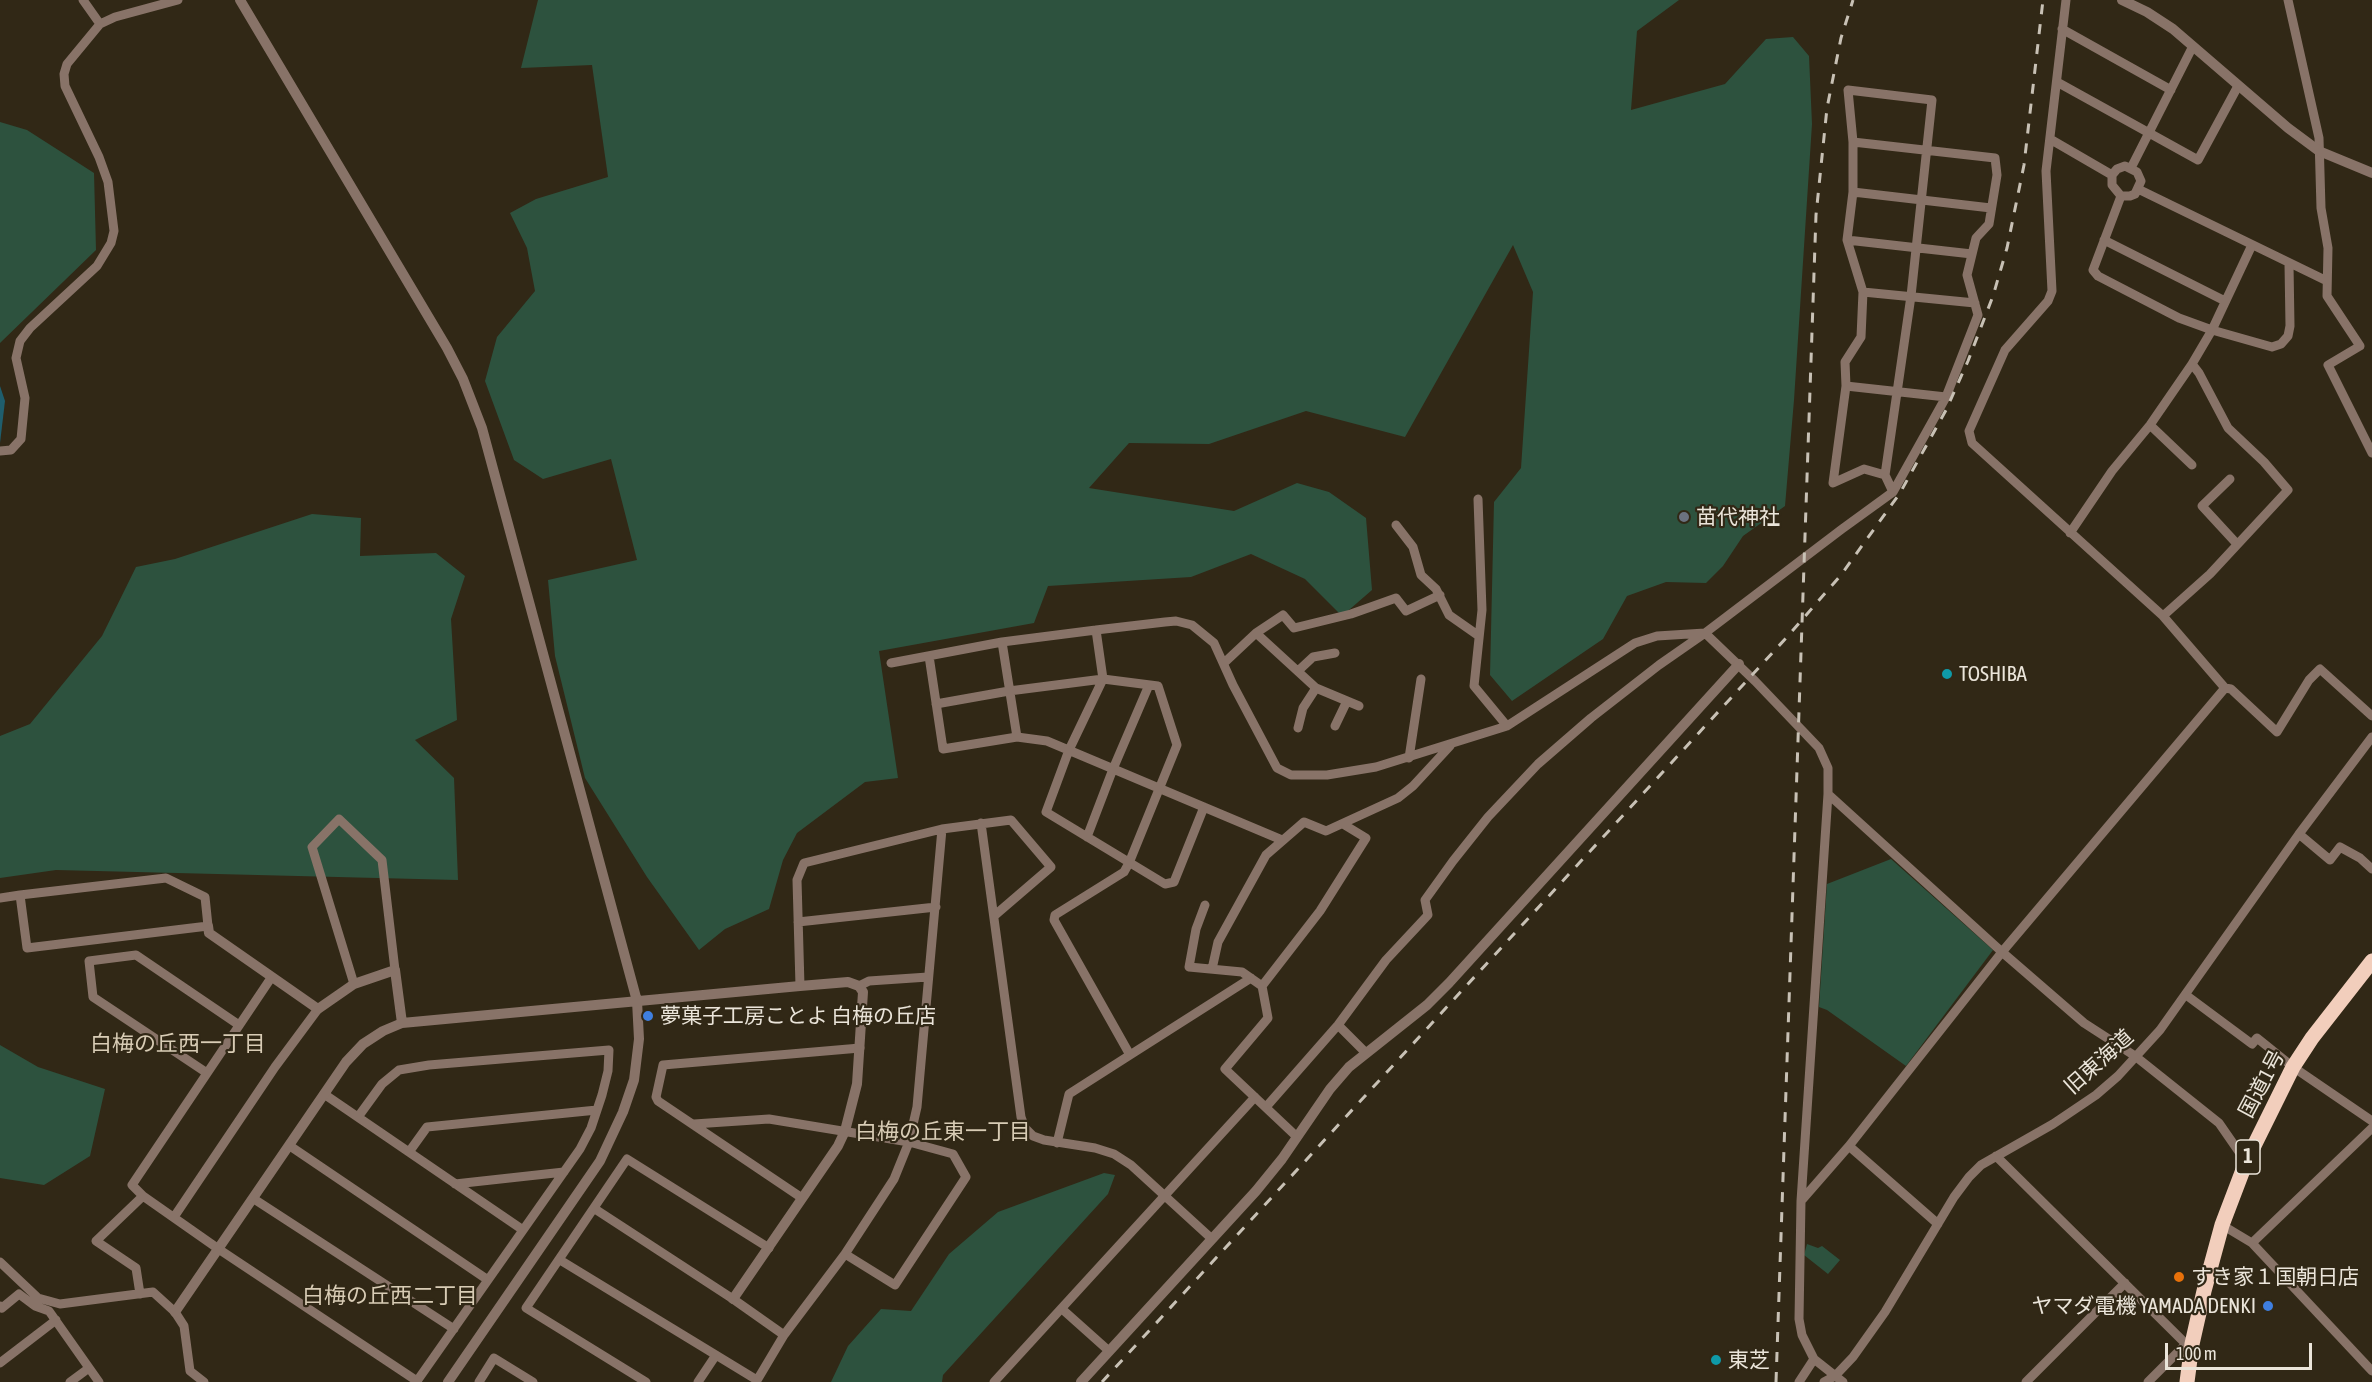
<!DOCTYPE html>
<meta charset="utf-8">
<style>
body{margin:0}
#map{position:relative;width:2372px;height:1382px;overflow:hidden;background:#312816;font-family:"Asap Condensed",sans-serif}
canvas{display:block}
.scale{position:absolute;left:2165px;top:1343px;width:147px;height:27px;box-sizing:border-box;border:3px solid #ebe5da;border-top:0;padding-left:8px;font-size:18px;line-height:21px;white-space:nowrap;color:#ebe5da;-webkit-text-stroke:4px #312816;paint-order:stroke}
</style>
<div id="map">
<canvas width="2372" height="1382"></canvas>
<div class="scale">100 m</div>
</div>
<script>
const ctx = document.querySelector('canvas').getContext('2d');
ctx.lineJoin = 'round';
function fillPath(path, color) { ctx.fillStyle = color; ctx.fill(path, 'evenodd'); }
const poly = rows => new Path2D(rows.map(r => 'M' + r).join(''));
function stroke(path, color, width, dash) { ctx.strokeStyle = color; ctx.lineWidth = width; ctx.lineCap = dash ? 'butt' : 'round'; ctx.setLineDash(dash || []); ctx.stroke(path); }
function label(font, color, halo, rows, align = 'center') {
  ctx.font = font + ' "Asap Condensed","Noto Sans JP",sans-serif'; ctx.lineWidth = 4.5; ctx.setLineDash([]); ctx.textBaseline = 'middle'; ctx.strokeStyle = halo; ctx.fillStyle = color; for (const [text, x, y, turn = 0] of rows) {
    ctx.save(); ctx.translate(x, y); ctx.rotate((+turn || 0) * Math.PI / 180); ctx.textAlign = isNaN(turn) ? turn : align; if (halo) ctx.strokeText(text, 0, 0); ctx.fillText(text, 0, 0); ctx.restore();
  }
}
fillPath(poly([
 [538,0,1679,0,1637,31,1631,110,1725,84,1766,39,1793,37,1809,56,1812,124,1794,400,1785,506,1743,536,1723,566,1706,583,1666,582,1627,596,1603,639,1512,701,1490,675,1494,502,1521,468,1533,292,1513,245,1405,437,1306,411,1209,444,1129,443,1089,488,1234,511,1297,483,1329,492,1366,518,1372,590,1342,616,1305,579,1251,554,1191,577,1048,586,1034,623,879,651,898,778,865,782,797,833,783,860,769,909,725,929,699,950,647,877,585,778,555,656,548,580,637,560,611,459,543,479,514,460,485,381,497,337,535,291,527,248,510,213,536,199,608,177,592,65,521,68],
 [0,122,27,130,94,173,96,250,0,343],
 [312,514,361,518,360,556,436,553,465,576,451,619,457,720,415,740,454,778,458,880,56,870,0,878,0,736,30,724,102,636,136,567,175,559],
 [1891,859,1993,950,1906,1066,1827,1010,1819,1007,1827,884],
 [0,1045,38,1067,105,1089,90,1156,44,1185,0,1178],
 [1104,1173,1115,1175,1108,1194,943,1375,942,1382,831,1382,848,1346,881,1309,911,1311,949,1254,998,1212],
 [1807,1244,1818,1248,1822,1246,1840,1260,1828,1274,1804,1255]
]), '#2d523e');
fillPath(poly([
 [0,386,5,401,0,443]
]), '#1f5e6d');
stroke(poly([
 [83,0,100,24],
 [2288,0,2319,138,2321,208,2328,248,2327,296,2360,346,2328,365,2372,453],
 [2062,29,2171,90],
 [2057,82,2198,160,2238,86],
 [2050,139,2112,175,2112,185,2121,196,2130,196,2135,194,2141,181,2137,172,2125,166,2117,169,2112,175],
 [1853,142,1995,158,1997,175,1989,224,1976,238,1967,275,1978,315,1946,397,1893,492],
 [2131,168,2192,48],
 [2138,189,2327,281],
 [1853,192,1991,208],
 [2121,196,2093,270,2098,276,2179,318,2212,330,2272,347,2281,344,2288,336,2290,326,2289,264],
 [1847,240,1972,254],
 [2104,240,2225,301],
 [1863,292,1975,303],
 [1846,386,1946,397],
 [2150,425,2192,465],
 [0,451,11,450,21,439,25,398,16,358,20,341,30,328,97,266,111,243,114,231,108,182,99,157,65,86,64,74,67,64,100,24,115,17,178,0],
 [2230,479,2202,506,2237,544],
 [1478,499,1482,610,1474,686,1507,726],
 [1396,525,1413,547,1421,575,1436,589,1449,615,1479,636],
 [2070,533,2112,471,2150,425,2192,364],
 [2163,616,2210,574,2288,490,2264,462,2228,428,2199,373,2192,364,2212,330,2252,245],
 [1096,630,1103,679,1069,750,1046,812,1165,884,1174,882,1204,807],
 [1256,633,1316,688,1359,706],
 [1002,642,1017,737],
 [929,656,943,749,1017,737,1047,741,1282,840],
 [891,663,1002,642,1096,630,1165,622,1176,621,1192,625,1214,643,1233,685,1277,768,1291,775,1327,775,1376,767,1507,726,1635,643,1657,636,1705,633,1755,681,1819,748,1828,768,1828,794,1801,1201,1799,1319,1802,1335,1814,1359,1843,1382],
 [1224,663,1256,633,1283,615,1294,628,1351,614,1396,598,1406,611,1440,595],
 [1298,671,1313,657,1335,653],
 [2225,688,2231,689,2277,732,2309,680,2320,669,2372,716],
 [936,704,1009,691,1103,679,1158,686,1177,745,1129,863,1124,872,1055,915,1054,920,1130,1055,1251,978],
 [1335,726,1347,701],
 [1298,728,1303,708,1316,688],
 [1409,758,1421,679],
 [1828,794,2002,952,2084,1023,2135,1056,2219,1123,2246,1162],
 [981,823,1021,1117,1025,1128,1033,1136,1044,1140,1095,1148,1114,1154,1131,1165,1212,1239],
 [2299,834,2330,860,2340,847,2360,858,2372,869],
 [1087,837,1113,769,1149,685],
 [0,898,20,895,166,878,205,897,208,926,27,948,20,895],
 [1205,905,1196,929,1189,967,1242,972,1262,986,1268,1018,1225,1069,1296,1136],
 [798,922,936,907],
 [1212,969,1218,942,1266,855,1304,822,1326,831,1398,798,1413,786,1450,746],
 [271,978,132,1185,143,1196,220,1250,417,1381,580,1149,591,1128,602,1095,608,1071,609,1050,429,1065,399,1070,382,1084,358,1117],
 [354,984,312,847,339,819,382,860,395,970],
 [800,986,797,880,804,863,942,829,1011,820,1051,867,994,916],
 [859,986,869,981,928,977],
 [1262,986,1320,911,1366,838,1343,824],
 [2186,995,2252,1044,2257,1038,2293,1067,2372,1121],
 [1338,1025,1366,1053],
 [207,1073,93,997,89,961,136,955,239,1025],
 [324,1094,523,1230],
 [1266,1107,1338,1025,1386,960,1428,915,1425,900,1453,861,1488,817,1538,764,1591,718,1659,665,1705,633,1842,529,1893,492,1885,475,1911,296,1932,100,1848,90,1853,142,1853,192,1847,240,1863,292,1861,337,1845,362,1846,386,1833,483,1864,469,1885,475],
 [694,1124,769,1119,909,1142,953,1154,966,1177,895,1285,845,1254],
 [1057,1143,1069,1094,1130,1055],
 [290,1146,488,1280],
 [409,1152,427,1127,597,1110],
 [1996,1156,2186,1344],
 [455,1184,564,1172],
 [802,1198,658,1101,656,1097,663,1065,860,1048],
 [254,1199,454,1329],
 [1801,1201,1849,1146],
 [595,1209,733,1299,784,1335],
 [174,1217,275,1067,318,1009],
 [1938,1224,1849,1146,2002,952,2225,688,2163,616,1972,443,1969,431,2005,350,2048,301,2052,291,2046,171,2066,0],
 [2222,1225,2252,1243,2372,1371],
 [2252,1243,2372,1128],
 [560,1260,757,1380],
 [0,1262,38,1298,60,1304,153,1292,175,1312,184,1326,190,1371,204,1382],
 [140,1294,136,1268,96,1241,143,1196],
 [0,1306,2,1308,19,1294,35,1306,49,1311,99,1382],
 [1062,1309,1109,1351],
 [0,1363,56,1320],
 [70,1382,89,1368],
 [479,1382,494,1358,533,1382],
 [646,1382,526,1308,627,1159,769,1248],
 [698,1382,716,1355],
 [756,1382,784,1335,845,1254,894,1179,909,1142,917,1107,942,829],
 [994,1382,1255,1097],
 [1799,1382,1814,1359],
 [1824,1382,1835,1376,1853,1357,1885,1312,1954,1197,1969,1177,1981,1165,2053,1124,2096,1095,2118,1076,2160,1030,2299,834,2372,737],
 [2026,1382,2125,1283],
 [2148,1382,2186,1344,2192,1344]
]), '#887368', 9);
stroke(poly([
 [240,0,447,348,463,379,482,428,637,1001,639,1039,634,1080,623,1112,600,1161,448,1382],
 [2122,0,2147,12,2173,29,2288,128,2319,151,2372,173],
 [208,926,209,933,318,1009,354,984,395,970,402,1023],
 [175,1312,346,1062,363,1044,383,1031,402,1023,800,986,848,982,859,986,863,992,857,1084,845,1131,838,1146,733,1299],
 [1081,1382,1256,1191,1282,1159,1330,1089,1349,1067,1427,1005,1449,983,1739,664]
]), '#887368', 10);
stroke(poly([
 [2187,1382,2192,1344,2204,1291,2222,1225,2246,1162,2293,1067,2312,1038,2372,961]
]), '#f2cebc', 15);
stroke(poly([
 [1102,1382,1787,637,1841,575,1900,493,1946,410,1968,361,1993,296,2007,248,2024,165,2043,0],
 [1776,1382,1816,215,1827,108,1841,38,1853,0]
]), '#c8c1b5', 3, [10, 10]);
for (const [x, y, r, color] of [
 [1684,517,6,"#6b7280"],
 [1947,674,6,"#0f9aa8"],
 [648,1016,6,"#3f7fe0"],
 [2179,1277,6,"#e8710a"],
 [2268,1306,6,"#3f7fe0"],
 [1716,1360,6,"#0f9aa8"]
]) { const dot = new Path2D(); dot.arc(x, y, r, 0, 2 * Math.PI); ctx.fillStyle = color; ctx.fill(dot); stroke(dot, '#312816', 2); }
for (const [x, y, w] of [
 [2248,1157,24]
]) { const box = new Path2D(); box.roundRect(x - w / 2, y - 17, w, 34, 4.5); ctx.fillStyle = '#312816'; ctx.fill(box); stroke(box, '#ebe5da', 1.5); }
label('bold 20px', '#ebe5da', null, [
 ["1",2248,1157]
]);
label('21px', '#ebe5da', '#312816', [
 ["苗代神社",1696,517],
 ["TOSHIBA",1959,674],
 ["夢菓子工房ことよ 白梅の丘店",660,1016],
 ["すき家１国朝日店",2191,1277],
 ["ヤマダ電機 YAMADA DENKI",2256,1306,"right"],
 ["東芝",1728,1360]
], 'left');
label('21px', '#ebe5da', '#312816', [
 ["旧東海道",2099,1062,-42],
 ["国道1号",2262,1084,-62]
]);
label('22px', '#d8ccb5', '#312816', [
 ["白梅の丘西一丁目",178,1044],
 ["白梅の丘東一丁目",943,1132],
 ["白梅の丘西二丁目",390,1296]
]);
</script>
